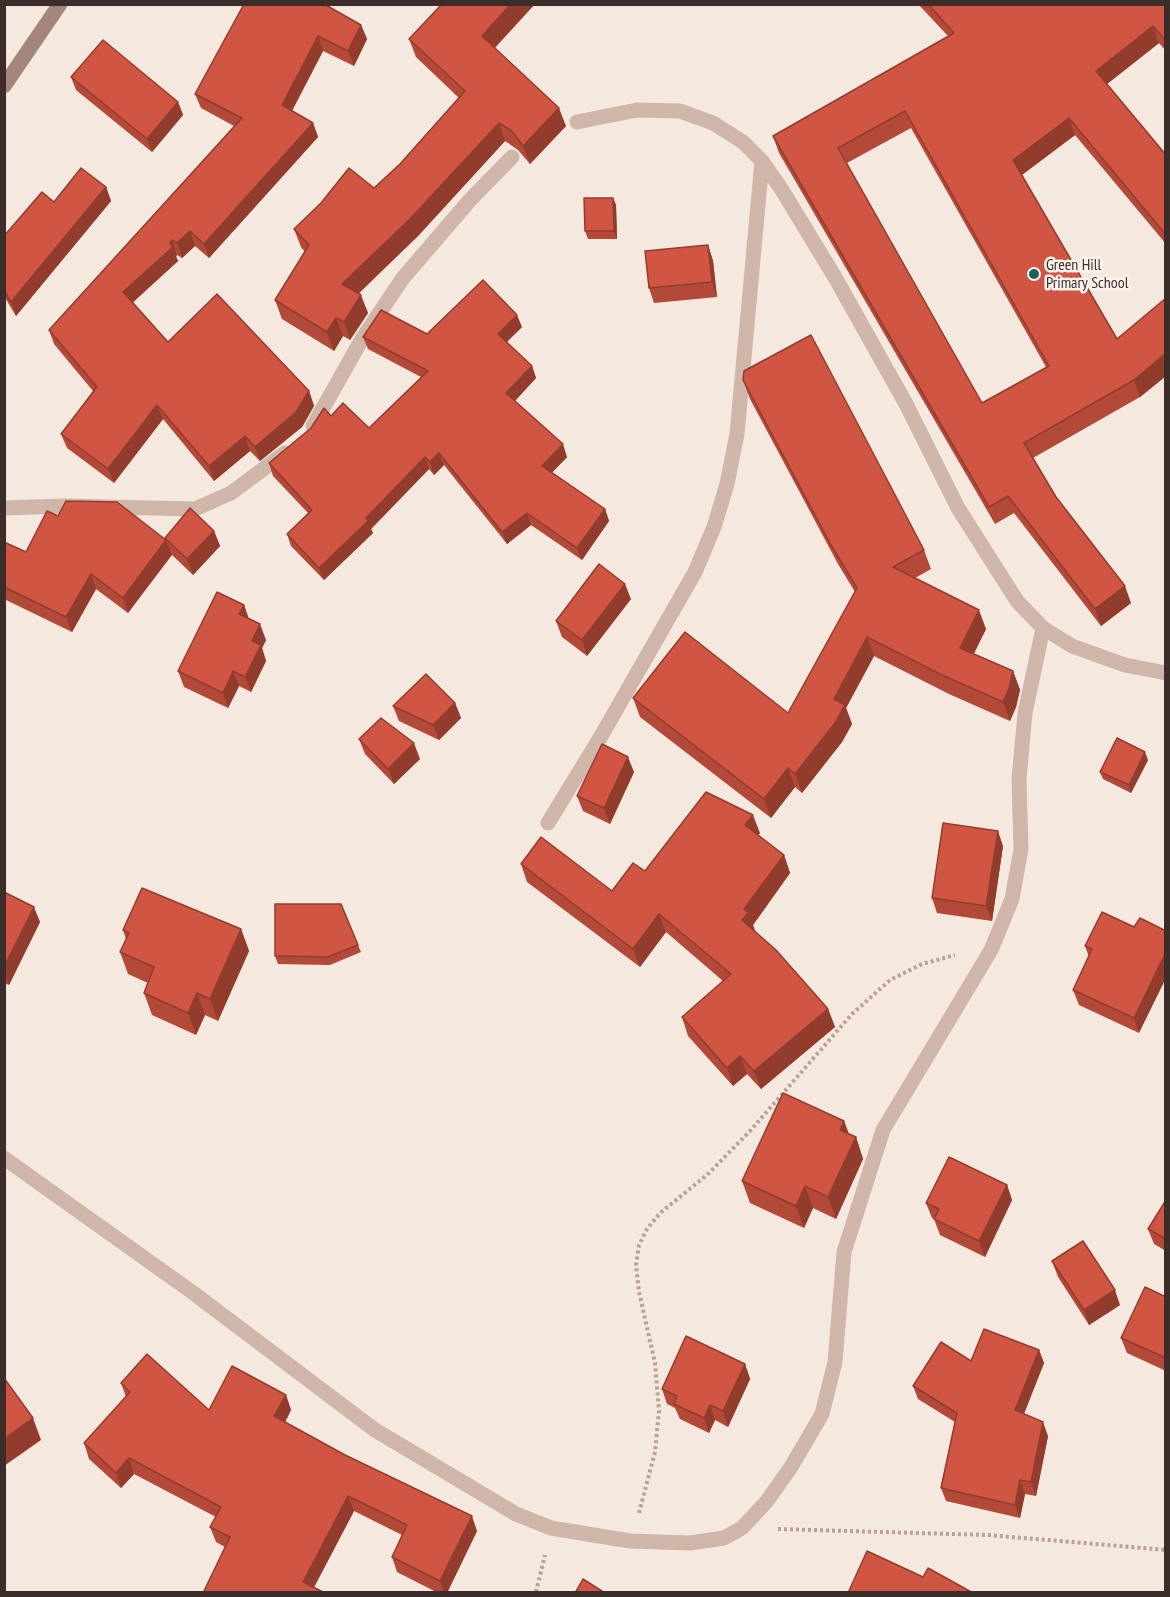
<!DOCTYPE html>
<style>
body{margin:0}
#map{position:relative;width:1170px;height:1597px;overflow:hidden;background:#f5e8df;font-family:"PT Sans Narrow",sans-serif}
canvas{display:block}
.frame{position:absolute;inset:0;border:6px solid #3c2d2a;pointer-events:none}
</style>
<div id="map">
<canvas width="1170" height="1597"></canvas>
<div class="frame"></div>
</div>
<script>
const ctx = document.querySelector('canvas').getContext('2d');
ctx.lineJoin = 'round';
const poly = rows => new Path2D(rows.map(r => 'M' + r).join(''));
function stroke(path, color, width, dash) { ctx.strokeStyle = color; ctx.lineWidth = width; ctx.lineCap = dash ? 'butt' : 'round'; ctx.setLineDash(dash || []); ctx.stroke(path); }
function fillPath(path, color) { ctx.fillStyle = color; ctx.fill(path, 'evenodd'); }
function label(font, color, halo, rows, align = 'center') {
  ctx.font = font + ' "PT Sans Narrow",sans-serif'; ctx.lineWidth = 5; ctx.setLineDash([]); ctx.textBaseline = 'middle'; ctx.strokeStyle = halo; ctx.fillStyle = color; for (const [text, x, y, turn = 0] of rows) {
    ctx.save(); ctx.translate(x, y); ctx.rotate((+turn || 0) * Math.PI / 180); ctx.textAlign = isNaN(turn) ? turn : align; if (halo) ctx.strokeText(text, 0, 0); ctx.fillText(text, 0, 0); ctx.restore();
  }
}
stroke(poly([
 [639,1513,655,1452,659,1411,655,1363,639,1292,636,1265,639,1245,647,1229,660,1213,707,1175,750,1131,852,1014,890,980,922,964,955,955],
 [778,1529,987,1535,1166,1550],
 [536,1592,545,1555]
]), '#bba093', 4, [3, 3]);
stroke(poly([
 [577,122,637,110,680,111,713,123,743,142,762,161,782,190,836,279,906,404,958,508,1017,601,1043,628,1072,646,1125,665,1166,673],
 [548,823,600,738,695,572,714,527,727,484,737,434,762,161]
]), '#cfb6a9', 15);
stroke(poly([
 [313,426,362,339,403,278,470,200,512,157],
 [4,508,63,506,195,509,231,493,285,453],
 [4,1158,192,1292,375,1430,516,1514,551,1528,630,1541,690,1543,724,1538,742,1528,767,1501,791,1467,822,1414,835,1362,844,1252,883,1130,991,950,1012,899,1021,849,1019,779,1025,713,1043,628]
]), '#cfb6a9', 15);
stroke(poly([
 [4,86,60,4]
]), '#a3857a', 15);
fillPath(poly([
 [244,4,361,25,367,39,354,66,323,51,292,111,313,123,318,137,209,258,195,246,182,258,177,255,176,256,178,261,133,302,168,342,309,391,314,406,302,427,260,461,250,451,214,481,163,419,114,483,67,448,61,434,93,391,54,344,49,330,234,126,201,108,195,94],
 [442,4,535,4,495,48,566,126,530,164,518,150,505,141,418,236,358,293,368,313,350,340,343,336,334,351,282,319,275,300,305,252,301,247,294,229,374,188,400,164,459,98,416,57,409,39],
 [918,4,1166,4,1166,51,1159,43,1107,84,1166,155,1166,244,1075,135,1022,175,1117,339,1166,298,1166,376,1140,397,1033,458,1056,497,1131,603,1101,626,1014,513,995,524,779,153,773,136,948,36],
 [911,128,1046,367,982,403,847,163],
 [71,77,178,102,183,115,152,152,76,90],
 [106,187,111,201,16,316,4,296,4,236,54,202],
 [613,198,616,205,617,239,588,239,585,231],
 [708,245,713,261,717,297,654,303,649,288],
 [522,327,507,342,532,366,536,378,515,401,567,457,552,472,605,509,609,521,582,560,531,525,507,544,444,465,434,475,429,469,371,529,373,533,324,580,291,546,287,534,308,513,273,476,269,463,331,416,369,428,421,377,368,349,363,337,427,334],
 [743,380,924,550,931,569,915,578,986,629,973,654,1013,671,1020,690,1016,707,1010,721,949,694,874,656,846,708,852,724,842,742,802,793,795,787,771,818,640,717,633,698,788,713,855,592,838,564,750,399],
 [58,516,166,539,214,531,220,546,193,575,171,554,128,613,96,589,72,632,4,599,4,542,26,552],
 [631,599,587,656,562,637,556,621],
 [244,605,249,619,266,640,262,648,266,661,251,692,239,686,228,708,184,687,178,671],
 [455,703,461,718,439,740,399,721,393,706],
 [359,739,420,759,394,784,365,754],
 [1148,760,1131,793,1103,779,1100,772],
 [634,772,610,824,583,811,577,796],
 [760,833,758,835,784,855,790,873,753,925,755,931,828,1009,835,1027,761,1089,747,1074,733,1086,688,1036,682,1017,723,981,666,932,640,967,527,882,521,864,612,891,645,871],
 [1003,846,992,921,937,913,932,898],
 [4,892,40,922,9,985,4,983],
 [1134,927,1139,1033,1079,1005,1073,990,1089,957,1085,946],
 [241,929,249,951,218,1021,205,1015,196,1035,152,1015,144,993,148,983,128,974,120,952,126,939,123,930],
 [358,945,361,952,330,965,278,964,275,956],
 [844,1121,849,1134,856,1137,863,1159,836,1219,813,1208,804,1228,750,1203,742,1181],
 [1007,1185,1012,1200,985,1257,940,1235,934,1219,932,1218,926,1203],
 [1166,1200,1166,1251,1154,1244,1148,1229],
 [1052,1261,1120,1305,1089,1325,1058,1277],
 [1166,1297,1166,1371,1127,1353,1121,1338],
 [1039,1350,1044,1363,1024,1414,1048,1436,1036,1496,1025,1494,1020,1518,946,1501,941,1488,955,1422,918,1399,913,1386,971,1361],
 [745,1364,750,1379,728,1427,715,1420,709,1433,680,1419,675,1408,667,1404,662,1389],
 [121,1383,209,1410,286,1395,291,1410,285,1422,477,1531,447,1593,438,1593,397,1572,392,1557,402,1535,354,1511,314,1587,225,1547,216,1542,210,1527,216,1517,134,1474,121,1488,89,1459,84,1443,126,1397]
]), '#b34939');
fillPath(poly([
 [511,4,535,4,488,54,482,36],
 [361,25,367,39,354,66,348,51],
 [1153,26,1159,43,1102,88,1096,71],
 [318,36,323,51,287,120,282,105],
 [178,102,183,115,152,152,147,139],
 [559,108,566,126,530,164,523,146],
 [1069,118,1075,135,1019,177,1013,160],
 [313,123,318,137,209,258,204,244],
 [499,123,505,141,418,236,349,303,342,284],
 [106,187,111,201,16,316,11,302],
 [613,198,616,205,617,239,614,231],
 [190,231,195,246,182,258,177,243],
 [172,240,177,255,176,256,178,261,129,306,123,292],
 [708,245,713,261,717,297,712,282],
 [361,295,368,313,350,340,344,322],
 [517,315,522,327,502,346,498,334],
 [336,318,343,336,334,351,327,332],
 [1166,353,1166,376,1140,397,1134,380],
 [532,366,536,378,511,405,506,393],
 [309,391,314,406,302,427,260,461,255,447],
 [157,405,163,419,114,483,108,469],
 [245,436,250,451,214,481,209,466],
 [563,444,567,457,547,478,542,466],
 [439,453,444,465,434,475,430,462],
 [425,457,429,469,371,529,373,533,324,580,319,568],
 [605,509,609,521,582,560,577,548],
 [527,513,531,525,507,544,502,532],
 [214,531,220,546,193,575,187,559],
 [166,540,172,555,128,613,123,598],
 [91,574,96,589,72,632,66,617],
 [625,584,631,599,587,656,582,640],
 [1125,586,1131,603,1101,626,1095,609],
 [244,605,249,620,239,614],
 [979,610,986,629,967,668,960,648],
 [260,624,266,640,262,648,266,661,251,692,245,677,252,641],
 [867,637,874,656,846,708,852,724,842,742,802,793,795,774],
 [233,671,239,686,228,708,223,693],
 [1013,671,1020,690,1016,707,1010,721,1003,702],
 [455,703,461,718,439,740,433,725],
 [414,743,420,759,394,784,388,769],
 [1145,752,1148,760,1131,793,1129,785],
 [628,757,634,772,610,824,604,808],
 [788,768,795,787,771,818,764,799],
 [753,815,760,833,752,843,745,825],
 [998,831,1003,846,992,921,986,906],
 [784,855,790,873,753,925,755,931,742,920,744,909],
 [34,907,40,922,9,985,4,973,4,967],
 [659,914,666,932,640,967,633,949],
 [241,929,249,951,218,1021,210,999],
 [1166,952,1166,978,1139,1033,1134,1018],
 [197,993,205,1015,196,1035,188,1013],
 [828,1009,835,1027,761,1089,754,1071],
 [740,1056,747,1074,733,1086,727,1068],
 [844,1121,852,1143,840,1130],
 [856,1137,863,1159,836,1219,828,1197],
 [1007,1185,1012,1200,985,1257,979,1241],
 [805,1186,813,1208,804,1228,796,1206],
 [1115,1290,1120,1305,1089,1325,1084,1310],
 [1039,1350,1044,1363,1020,1423,1015,1410],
 [745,1364,750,1379,728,1427,723,1411],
 [286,1395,291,1410,280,1432,274,1416],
 [710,1405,715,1420,709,1433,704,1418],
 [33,1418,41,1440,4,1466,4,1439],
 [1043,1422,1048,1436,1036,1496,1031,1482],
 [129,1458,134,1474,121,1488,116,1473],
 [1020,1480,1025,1494,1020,1518,1015,1505],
 [348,1496,354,1511,311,1593,303,1582],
 [472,1516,477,1531,447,1593,444,1593,440,1581]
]), '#923c2e');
const building = poly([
 [244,4,324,4,361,25,348,51,318,36,282,105,313,123,204,244,190,231,177,243,172,240,170,243,173,247,123,292,168,342,217,294,309,391,296,412,255,447,245,436,209,466,157,405,108,469,61,434,97,387,49,330,242,118,195,94,244,4],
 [442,4,511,4,482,36,559,108,523,146,512,131,499,123,411,218,342,284,361,295,344,322,336,318,327,332,275,300,309,245,294,229,321,203,349,168,374,188,400,164,465,91,409,39,442,4],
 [928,4,1166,4,1166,41,1153,26,1096,71,1166,155,1166,235,1069,118,1013,160,1117,339,1166,298,1166,353,1134,380,1024,443,1056,497,1125,586,1095,609,1008,496,989,507,773,136,954,33,928,4],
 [905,111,1049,366,982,403,838,148,905,111],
 [103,40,178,102,147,139,71,77,103,40],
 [81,168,106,187,11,302,4,290,4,236,42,192,54,202,81,168],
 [584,198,613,198,614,231,585,231,584,198],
 [708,245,712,282,649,288,645,251,708,245],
 [483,280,517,315,498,334,532,366,506,393,563,444,542,466,605,509,577,548,527,513,502,532,439,453,430,462,425,457,366,518,368,521,319,568,287,534,312,510,269,463,311,428,324,408,331,416,343,403,369,428,428,371,363,337,381,310,427,334,483,280],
 [811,335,924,550,893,567,979,610,960,648,1013,671,1009,688,1003,702,942,675,867,637,834,699,845,705,835,723,795,774,788,768,764,799,633,698,685,632,788,713,857,588,831,545,743,380,744,371,811,335],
 [66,501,117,502,166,540,123,598,91,574,66,617,4,587,4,542,26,552,47,511,58,516,66,501],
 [190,508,214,531,187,559,165,538,190,508],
 [599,564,625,584,582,640,556,621,599,564],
 [217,592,244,605,239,614,260,624,252,641,261,645,245,677,233,671,223,693,178,671,217,592],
 [426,674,455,703,433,725,393,706,426,674],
 [381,718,414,743,388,769,359,739,381,718],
 [1117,738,1145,752,1129,785,1100,772,1117,738],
 [602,744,628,757,604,808,577,796,602,744],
 [706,792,753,815,745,825,784,855,744,909,748,913,742,920,776,950,828,1009,754,1071,740,1056,727,1068,682,1017,731,974,659,914,633,949,521,864,541,837,612,891,633,863,645,871,706,792],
 [943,823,998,831,986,906,932,898,943,823],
 [142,888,241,929,210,999,197,993,188,1013,144,993,154,967,120,952,129,933,123,930,142,888],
 [4,892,34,907,4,967,4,892],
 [275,904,341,904,358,945,328,957,275,956,275,904],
 [1102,912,1134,927,1140,918,1166,931,1166,952,1134,1018,1073,990,1092,949,1085,946,1102,912],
 [783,1093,844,1121,840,1130,856,1137,828,1197,805,1186,796,1206,742,1181,783,1093],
 [949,1157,1007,1185,979,1241,934,1219,939,1209,926,1203,949,1157],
 [1166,1200,1166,1239,1148,1229,1166,1200],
 [1083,1241,1115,1290,1084,1310,1052,1261,1083,1241],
 [1145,1287,1166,1297,1166,1358,1121,1338,1145,1287],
 [984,1329,1039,1350,1015,1410,1043,1422,1031,1482,1020,1480,1015,1505,941,1488,957,1413,913,1386,941,1342,971,1361,984,1329],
 [686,1336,745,1364,723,1411,710,1405,704,1418,674,1404,677,1396,662,1389,686,1336],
 [147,1354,209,1410,232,1366,286,1395,274,1416,345,1455,472,1516,440,1581,392,1557,407,1525,348,1496,303,1582,325,1593,203,1593,230,1537,210,1527,221,1507,129,1458,116,1473,84,1443,130,1392,121,1383,147,1354],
 [4,1378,33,1418,4,1439,4,1378],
 [867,1551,923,1577,928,1568,973,1593,848,1593,867,1551],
 [583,1579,605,1593,575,1593,583,1579]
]);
fillPath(building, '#d05542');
stroke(building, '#923c2e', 1.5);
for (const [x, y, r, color] of [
 [1034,274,6,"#1b625f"]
]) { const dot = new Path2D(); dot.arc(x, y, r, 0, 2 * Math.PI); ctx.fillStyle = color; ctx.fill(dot); stroke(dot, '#fcf3ed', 2); }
label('16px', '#3c2d2a', '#fcf3ed', [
 ["Green Hill",1046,265],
 ["Primary School",1046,283]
], 'left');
</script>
